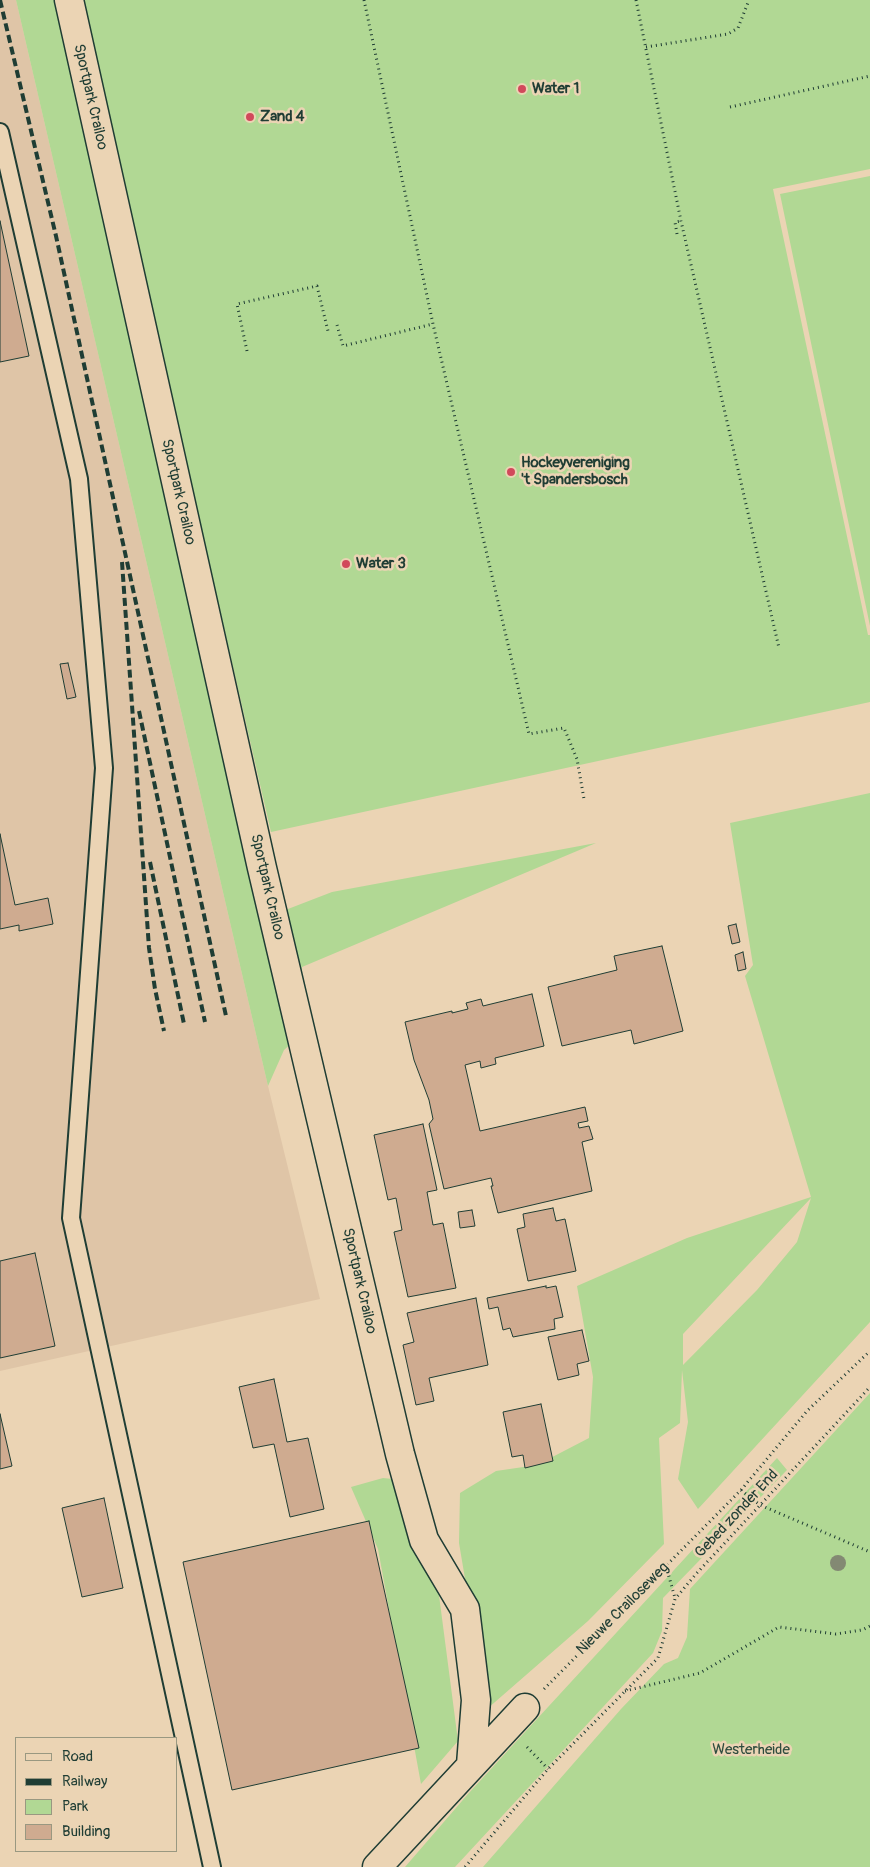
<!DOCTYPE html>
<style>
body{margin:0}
#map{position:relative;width:870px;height:1867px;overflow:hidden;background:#ebd4b4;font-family:Pangolin,sans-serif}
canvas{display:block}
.legend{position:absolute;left:15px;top:1737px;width:162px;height:115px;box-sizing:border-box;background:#ebd4b4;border:1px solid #999881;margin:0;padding:6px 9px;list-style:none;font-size:15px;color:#1f3d34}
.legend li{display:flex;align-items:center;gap:10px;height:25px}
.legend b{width:25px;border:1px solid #999881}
</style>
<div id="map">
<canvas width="870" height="1867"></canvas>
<ul class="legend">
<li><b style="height:6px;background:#ebd4b4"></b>Road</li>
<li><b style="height:6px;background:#1f3d34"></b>Railway</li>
<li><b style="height:14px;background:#b1d894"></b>Park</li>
<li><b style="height:14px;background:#cfab90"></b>Building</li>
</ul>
</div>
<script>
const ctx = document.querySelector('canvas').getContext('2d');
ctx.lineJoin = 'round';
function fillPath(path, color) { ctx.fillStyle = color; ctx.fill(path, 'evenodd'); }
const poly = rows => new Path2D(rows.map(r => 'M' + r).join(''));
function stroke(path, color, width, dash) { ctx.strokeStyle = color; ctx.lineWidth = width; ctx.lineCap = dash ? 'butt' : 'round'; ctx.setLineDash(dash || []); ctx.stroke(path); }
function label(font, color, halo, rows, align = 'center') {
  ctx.font = font + ' Pangolin,sans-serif'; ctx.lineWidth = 5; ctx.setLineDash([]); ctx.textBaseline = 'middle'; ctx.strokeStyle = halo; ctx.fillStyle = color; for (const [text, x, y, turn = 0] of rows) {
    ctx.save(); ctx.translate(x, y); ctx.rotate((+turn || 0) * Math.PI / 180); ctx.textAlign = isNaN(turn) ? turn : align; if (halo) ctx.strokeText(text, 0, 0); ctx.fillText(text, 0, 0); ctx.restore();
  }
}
fillPath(poly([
 [0,0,16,0,268,1086,320,1299,0,1371]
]), '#dfc5a7');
fillPath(poly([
 [16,0,54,0,241,819,275,914,332,892,596,843,302,967,303,1033,284,1050,268,1086],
 [80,0,870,0,870,169,773,189,868,635,870,635,870,702,271,832],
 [870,176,870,626,780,194],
 [870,793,870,1322,698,1509,678,1479,688,1422,682,1370,680,1423,659,1438,664,1544,588,1621,487,1709,459,1543,460,1493,496,1471,537,1465,589,1438,593,1377,577,1286,687,1238,811,1197,745,976,753,965,730,823],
 [811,1198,797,1242,757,1290,683,1365,683,1334],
 [870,1393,870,1867,483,1867,621,1709,664,1664,678,1658,687,1637,690,1589],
 [777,1458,787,1470,663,1598,662,1631,653,1653,455,1867,405,1867,468,1794],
 [383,1478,412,1481,427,1503,458,1741,421,1784,378,1549,351,1487]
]), '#b1d894');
const building = poly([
 [0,221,29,356,0,362,0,221],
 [68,663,76,697,67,699,60,664,68,663],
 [0,834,15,905,48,898,53,924,19,931,19,925,0,929,0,834],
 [736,924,740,942,732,944,728,926,736,924],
 [662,946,683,1031,634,1044,631,1030,562,1046,548,987,617,970,614,956,662,946],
 [743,952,746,969,738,971,735,955,743,952],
 [532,994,544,1046,495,1058,496,1064,481,1068,480,1061,465,1065,480,1131,585,1107,588,1121,578,1123,579,1128,589,1126,593,1139,582,1142,592,1191,498,1213,491,1186,493,1186,491,1178,444,1189,429,1124,433,1119,429,1100,414,1060,405,1022,452,1011,452,1013,468,1009,466,1003,481,999,483,1006,532,994],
 [423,1124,437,1190,427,1192,433,1225,443,1223,456,1288,408,1297,394,1232,402,1230,396,1198,388,1200,374,1135,423,1124],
 [553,1208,556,1221,565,1219,576,1271,528,1281,517,1229,525,1227,523,1214,553,1208],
 [472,1210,475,1226,460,1228,458,1212,472,1210],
 [35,1253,55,1346,0,1358,0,1261,35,1253],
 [546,1286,546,1288,556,1286,563,1317,554,1319,555,1329,513,1337,510,1328,503,1330,498,1307,489,1309,487,1298,546,1286],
 [476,1298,488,1365,429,1378,434,1401,416,1405,403,1345,414,1342,407,1313,476,1298],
 [582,1330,589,1361,577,1364,579,1375,558,1380,548,1337,582,1330],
 [274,1379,287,1442,308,1438,324,1509,290,1517,274,1444,253,1448,239,1387,274,1379],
 [541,1404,553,1461,525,1468,523,1455,512,1457,503,1412,541,1404],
 [0,1414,12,1466,0,1469,0,1414],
 [104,1498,123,1588,82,1597,62,1508,104,1498],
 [369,1521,419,1748,232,1790,183,1562,369,1521]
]);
fillPath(building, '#cfab90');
stroke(building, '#1f3d34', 1);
const service = poly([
 [0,132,79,479,104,768,71,1218,212,1867]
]);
const minor = poly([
 [69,0,262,868,400,1454,424,1540,465,1609,476,1700,471,1765],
 [377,1867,525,1708]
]);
stroke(service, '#1f3d34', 20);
stroke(minor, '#1f3d34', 31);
stroke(poly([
 [364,0,433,324,529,734,564,728,577,759,584,799],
 [636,0,681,221,779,648],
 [646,47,728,34,738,28,749,0],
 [730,107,870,76],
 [677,234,675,222,681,221],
 [337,325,343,346,433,324],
 [247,351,237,304,317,286,328,331],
 [741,1490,760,1505,870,1552],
 [666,1566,675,1598],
 [544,1689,741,1490,807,1411,870,1351],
 [625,1691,700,1673,779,1627,836,1634,862,1630,870,1626],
 [527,1747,548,1769],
 [465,1867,548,1769,658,1658,675,1599,696,1574,870,1387]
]), '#1f3d34', 3, [1, 4]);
stroke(service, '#ebd4b4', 16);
stroke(minor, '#ebd4b4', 28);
stroke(poly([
 [0,0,56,236,226,1016],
 [122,562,149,948,155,989,164,1031],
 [139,711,205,1022],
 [150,862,184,1024]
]), '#1f3d34', 4, [8, 4]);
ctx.fillStyle = '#838973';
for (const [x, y] of [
 [838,1563]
]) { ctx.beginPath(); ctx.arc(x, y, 8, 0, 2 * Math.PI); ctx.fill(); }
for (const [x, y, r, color] of [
 [522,89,5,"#d1495b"],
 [250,117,5,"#d1495b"],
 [511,472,5,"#d1495b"],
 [346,564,5,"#d1495b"]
]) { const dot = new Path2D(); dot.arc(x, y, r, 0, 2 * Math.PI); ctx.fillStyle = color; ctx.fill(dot); stroke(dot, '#ebd4b4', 2); }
label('bold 15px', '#1f3d34', '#ebd4b4', [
 ["Water 1",532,89],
 ["Zand 4",260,117],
 ["Hockeyvereniging",521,463],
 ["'t Spandersbosch",521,480],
 ["Water 3",356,564]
], 'left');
label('15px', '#1f3d34', '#ebd4b4', [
 ["Sportpark Crailoo",90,97,77],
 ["Sportpark Crailoo",178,492,77],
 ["Sportpark Crailoo",267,887,77],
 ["Sportpark Crailoo",359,1281,77],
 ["Gebed zonder End",737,1514,-47],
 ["Nieuwe Crailoseweg",623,1609,-45]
]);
label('15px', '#2e4c3e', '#ebd4b4', [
 ["Westerheide",751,1750]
]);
</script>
